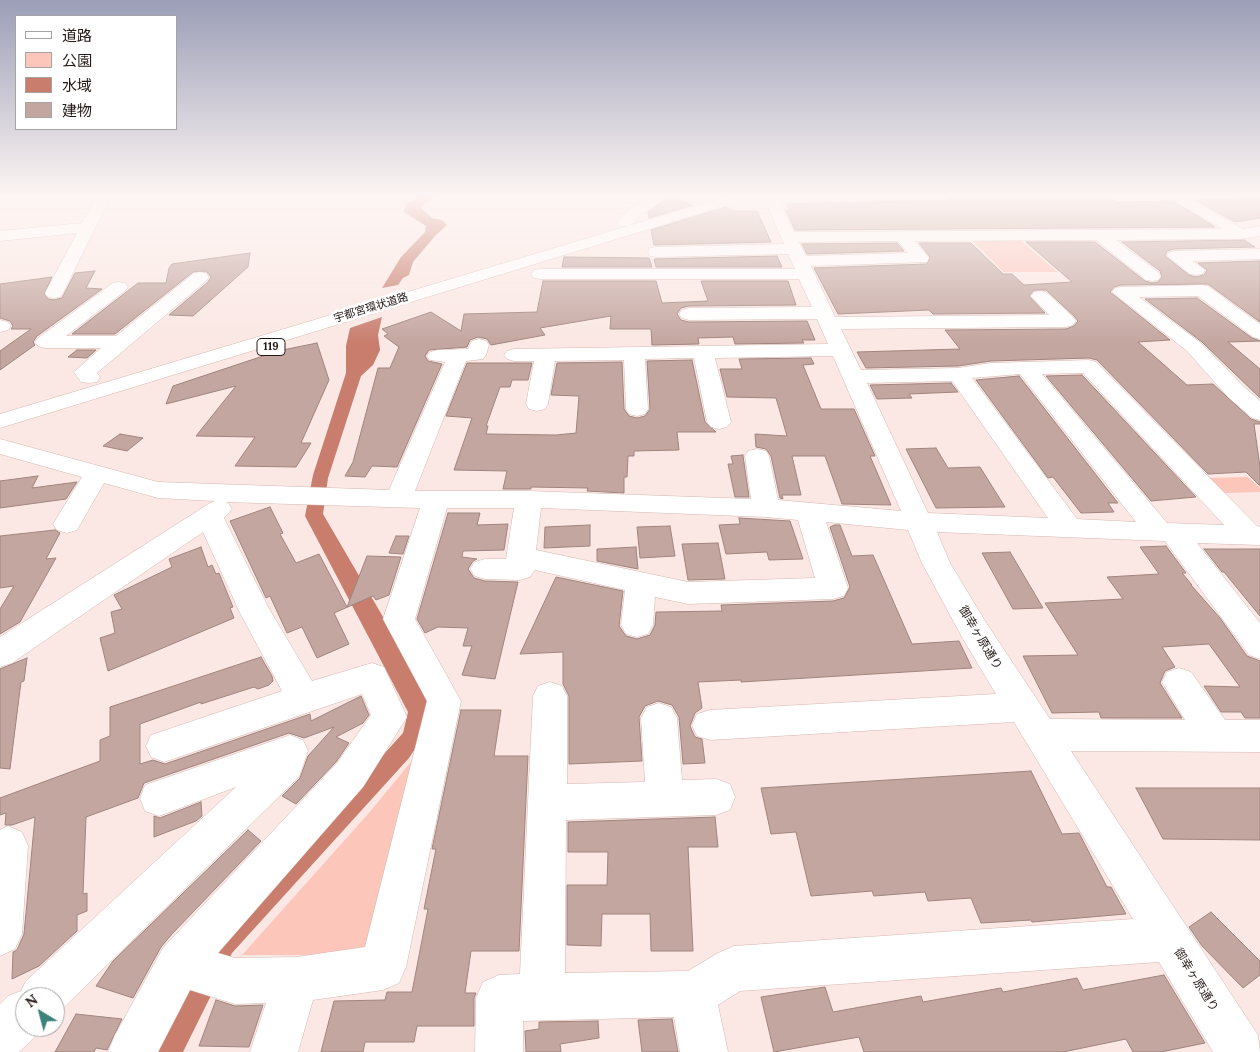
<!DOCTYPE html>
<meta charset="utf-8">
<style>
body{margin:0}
#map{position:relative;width:1260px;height:1052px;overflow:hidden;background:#fbe8e4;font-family:Lora,"Noto Sans JP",serif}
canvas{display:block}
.legend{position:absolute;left:15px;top:15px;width:162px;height:115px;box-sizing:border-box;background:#fff;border:1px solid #a7a3a2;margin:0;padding:6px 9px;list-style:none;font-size:15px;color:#241917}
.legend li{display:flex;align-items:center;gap:10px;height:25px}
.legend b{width:25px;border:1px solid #a7a3a2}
.north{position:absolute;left:15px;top:987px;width:50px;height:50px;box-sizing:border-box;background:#fff;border:1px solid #a7a3a2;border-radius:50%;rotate:323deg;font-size:14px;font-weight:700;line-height:20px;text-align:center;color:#241917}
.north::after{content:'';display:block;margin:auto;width:18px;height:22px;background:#3e8379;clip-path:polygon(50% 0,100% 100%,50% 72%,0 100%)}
</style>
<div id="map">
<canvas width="1260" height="1052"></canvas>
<ul class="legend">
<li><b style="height:6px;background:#fff"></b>道路</li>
<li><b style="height:14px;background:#fdc6bb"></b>公園</li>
<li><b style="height:14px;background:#c87d6d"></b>水域</li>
<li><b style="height:14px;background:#c4a6a0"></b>建物</li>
</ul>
<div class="north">N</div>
</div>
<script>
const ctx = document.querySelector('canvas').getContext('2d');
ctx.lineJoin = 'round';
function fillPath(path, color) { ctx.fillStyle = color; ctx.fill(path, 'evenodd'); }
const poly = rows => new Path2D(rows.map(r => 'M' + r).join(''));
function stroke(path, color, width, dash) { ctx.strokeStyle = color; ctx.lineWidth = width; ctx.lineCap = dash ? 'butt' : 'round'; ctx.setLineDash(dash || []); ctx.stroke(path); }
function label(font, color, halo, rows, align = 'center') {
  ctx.font = font + ' Lora,"Noto Sans JP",serif'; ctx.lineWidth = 5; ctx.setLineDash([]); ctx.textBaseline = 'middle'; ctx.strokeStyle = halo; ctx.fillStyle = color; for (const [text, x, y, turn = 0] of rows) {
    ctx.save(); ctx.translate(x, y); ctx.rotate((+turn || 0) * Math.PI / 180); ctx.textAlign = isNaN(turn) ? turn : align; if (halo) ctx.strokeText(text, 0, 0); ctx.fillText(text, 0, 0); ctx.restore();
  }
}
fillPath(poly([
 [969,237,1017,237,1057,272,1003,272],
 [1248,477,1260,488,1260,492,1224,493,1208,478],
 [411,762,420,765,379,937,358,955,242,955,368,814]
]), '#fdc6bb');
fillPath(poly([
 [416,196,435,196,420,207,432,218,442,220,447,225,435,236,413,262,409,275,403,278,398,285,382,288,401,257,425,232,426,226,404,212,406,204,416,199],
 [382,317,378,335,380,350,373,365,361,376,328,478,323,514,421,682,434,710,428,729,409,758,232,953,183,1052,156,1052,216,940,403,733,408,712,305,516,313,475,346,373,346,346,350,328]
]), '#c87d6d');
const building = poly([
 [670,196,692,205,649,218,648,212,670,196],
 [947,196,1106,196,1116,202,1173,201,1215,227,795,230,786,210,790,210,786,204,951,200,947,196],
 [1260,198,1260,218,1235,222,1196,200,1260,198],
 [726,207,734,211,757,211,771,242,654,245,651,230,726,207],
 [1244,240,1255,247,1175,249,1167,251,1165,256,1189,275,1196,277,1204,275,1207,270,1198,263,1260,261,1260,322,1208,284,1121,285,1114,287,1110,292,1170,340,1138,342,1187,385,1213,384,1251,419,1260,422,1260,424,1254,424,1260,467,1260,486,1246,472,1208,474,1097,360,1089,358,991,361,958,366,866,368,857,352,960,349,945,330,1066,329,1074,326,1078,321,1074,316,1046,290,1034,290,1029,296,1045,313,933,314,929,310,838,314,814,268,927,264,930,257,919,243,971,243,1003,274,1012,274,1024,285,1072,282,1026,242,1095,242,1145,281,1152,283,1158,282,1162,277,1160,271,1122,242,1244,240],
 [897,243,904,251,807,254,802,244,897,243],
 [250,253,248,267,193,316,169,315,208,282,211,277,206,271,193,272,115,334,72,334,138,283,166,283,169,268,172,264,250,253],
 [777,256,782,267,656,267,654,259,777,256],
 [564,257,649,258,652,267,562,267,564,257],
 [95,271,86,288,102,289,37,336,33,342,35,345,0,370,0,351,31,329,11,329,13,326,10,321,0,318,0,284,52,277,44,294,48,299,54,300,62,298,75,273,95,271],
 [543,281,656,281,662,303,708,301,701,281,788,281,796,305,689,306,681,308,677,314,681,320,689,322,807,321,815,340,802,340,804,343,735,344,733,337,698,338,699,344,652,345,651,329,610,329,611,316,540,328,545,335,491,345,487,339,478,337,470,340,467,347,429,350,425,356,428,361,442,364,397,467,372,466,365,477,345,476,353,462,378,368,390,368,399,347,384,336,388,334,382,329,431,312,461,331,464,314,537,312,543,281],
 [1197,298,1252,338,1260,341,1228,342,1260,369,1260,398,1202,342,1145,299,1197,298],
 [317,343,329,380,301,443,311,443,296,467,235,466,255,437,196,436,236,386,166,404,173,386,278,351,317,343],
 [77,350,96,350,87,358,68,357,77,350],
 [811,358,814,364,803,365,821,409,854,409,875,456,870,456,891,505,842,504,825,456,792,456,801,495,782,495,783,499,780,498,771,456,766,449,756,447,755,434,787,436,776,398,727,397,720,369,742,369,739,359,811,358],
 [692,360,705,422,716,432,677,432,679,450,634,451,634,456,628,456,627,477,624,477,624,493,587,491,588,488,531,487,531,489,503,489,507,471,454,470,472,418,446,416,467,363,532,363,528,380,512,380,510,387,500,387,486,426,488,426,486,434,556,435,576,433,579,396,551,395,557,363,622,362,624,409,629,416,637,418,645,416,650,409,647,361,692,360],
 [1082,375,1196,497,1151,501,1046,376,1082,375],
 [1019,376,1118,503,1108,503,1114,512,1081,513,1053,477,1048,478,976,380,1019,376],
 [951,383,958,392,909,394,912,398,877,399,870,385,951,383],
 [120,434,143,438,127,451,103,446,120,434],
 [936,448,948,468,980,467,1005,507,936,508,906,449,936,448],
 [743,455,743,456,749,497,735,497,728,464,733,464,731,456,743,455],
 [38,476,32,488,77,482,66,499,0,508,0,481,38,476],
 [270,507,283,533,280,534,296,563,319,554,347,607,367,556,401,557,389,595,376,600,373,596,334,613,349,644,317,658,302,627,287,633,270,596,266,598,230,521,270,507],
 [448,513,480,513,477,525,508,524,504,550,463,551,462,557,477,559,473,561,468,569,474,578,485,581,518,582,495,679,462,675,472,646,463,646,468,628,438,627,425,633,417,619,448,513],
 [739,518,790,521,803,559,769,560,767,552,726,554,719,525,740,524,739,518],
 [590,525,590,546,544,548,545,527,590,525],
 [835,525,840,525,852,556,873,555,912,644,959,641,972,668,741,682,741,680,698,682,702,708,695,713,690,726,695,737,702,739,705,763,683,764,679,717,672,705,658,701,645,706,639,717,642,761,569,764,569,696,563,684,563,652,520,654,556,577,623,591,619,626,626,636,637,639,650,635,655,625,656,612,722,611,721,605,833,601,844,598,850,587,830,527,835,525],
 [670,526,675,556,640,558,637,527,670,526],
 [55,530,60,533,46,559,56,558,20,622,0,634,0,609,14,586,0,588,0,536,55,530],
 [396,536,409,536,403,554,389,553,396,536],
 [718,543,725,579,688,580,682,544,718,543],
 [1166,546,1186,573,1182,573,1192,585,1191,585,1220,618,1247,656,1260,661,1260,718,1245,718,1241,712,1221,712,1204,686,1240,687,1209,644,1162,647,1175,667,1165,671,1160,683,1182,718,1101,718,1099,712,1052,713,1023,656,1078,655,1045,603,1123,599,1107,577,1159,574,1140,547,1166,546],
 [201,547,208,567,212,565,216,574,219,573,233,607,230,608,234,618,108,671,100,638,115,633,111,612,122,609,114,595,172,567,169,559,201,547],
 [636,547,638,569,597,561,597,549,636,547],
 [1204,549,1260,549,1260,616,1224,572,1222,572,1204,549],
 [1010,552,1043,608,1013,609,982,553,1010,552],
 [261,657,272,676,273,681,269,685,258,689,254,687,201,704,201,702,140,724,140,764,153,760,165,764,310,714,311,721,361,696,369,715,363,723,336,737,349,743,336,762,296,804,282,796,300,778,308,756,334,727,304,738,289,733,144,783,138,798,86,817,83,894,87,893,87,911,77,915,77,931,39,966,12,979,13,952,17,950,24,934,35,817,12,825,5,825,6,813,0,815,0,798,100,761,100,740,110,736,110,707,261,657],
 [27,658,24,681,21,682,10,769,0,768,0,669,27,658],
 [461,710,501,710,494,756,528,756,519,951,471,951,465,993,476,993,474,998,474,1026,417,1026,414,1042,365,1042,363,1052,321,1052,334,1001,385,1000,387,992,412,992,428,909,424,909,436,849,432,849,461,710],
 [1031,771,1062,834,1079,833,1107,887,1111,887,1126,914,1032,922,1031,920,981,923,971,898,928,901,925,892,874,896,872,891,811,896,796,832,771,834,761,788,1031,771],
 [1136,788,1260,788,1260,840,1163,839,1136,788],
 [201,802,202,816,196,821,154,837,154,816,160,818,201,802],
 [715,817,718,847,688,847,693,951,651,951,650,914,602,914,601,946,567,945,567,885,607,885,608,852,568,852,568,822,715,817],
 [248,830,261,841,172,934,161,947,133,998,96,986,113,961,248,830],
 [1211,912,1260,961,1260,975,1243,988,1202,946,1189,927,1211,912],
 [1164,975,1205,1043,1161,1052,1133,1052,1126,1039,1063,1052,864,1052,859,1037,774,1052,761,997,825,987,833,1012,921,996,923,1002,1001,988,1003,992,1077,978,1083,990,1164,975],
 [216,1000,235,1006,263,1005,249,1047,199,1046,216,1000],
 [76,1014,122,1019,107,1050,96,1048,94,1052,55,1052,76,1014],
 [672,1019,678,1052,642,1052,638,1020,672,1019],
 [598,1021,599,1038,560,1044,561,1052,526,1052,525,1031,539,1029,539,1022,598,1021]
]);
fillPath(building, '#c4a6a0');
stroke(building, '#a0847e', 1);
const minor = poly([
 [97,196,111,196,63,293,60,297,54,298,48,297,45,293,77,233,0,241,0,231,82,223,97,196],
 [651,196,668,196,641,214,630,226,620,226,617,223,631,208,651,196],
 [763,196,906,196,904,199,899,200,780,202,794,232,1222,229,1176,202,1174,199,1177,196,1186,196,1243,229,1260,226,1260,236,1240,239,1116,240,1158,272,1161,276,1158,280,1152,281,1146,280,1096,240,915,241,929,258,927,262,811,266,835,317,1049,315,1031,296,1034,292,1040,291,1046,292,1073,317,1076,321,1073,325,1066,327,841,329,861,370,958,368,991,363,1089,360,1096,362,1257,526,1260,527,1260,545,1197,543,1260,623,1260,659,1249,655,1165,541,937,532,950,563,985,621,1050,719,1185,720,1162,682,1167,672,1179,668,1191,672,1225,720,1260,720,1260,752,1071,751,1258,1035,1260,1052,1213,1052,1159,962,740,991,718,1005,728,1052,680,1052,674,1017,523,1021,523,1052,475,1052,476,998,483,982,499,975,520,974,533,696,538,686,550,682,562,686,567,696,567,784,645,782,641,718,647,707,659,703,671,707,677,718,682,780,716,779,730,784,735,797,730,810,716,815,566,820,565,973,688,971,718,953,734,946,1133,919,1014,722,710,740,697,736,692,725,697,714,710,710,996,694,963,639,922,563,908,530,826,522,848,588,844,596,833,599,688,604,655,597,653,625,648,634,637,637,626,634,621,625,625,590,535,570,530,577,520,580,485,579,475,576,470,569,475,562,485,559,506,559,514,508,447,508,415,619,461,701,406,967,399,983,383,990,313,1000,298,1052,250,1052,266,1003,235,1004,190,990,158,1052,108,1052,115,1035,163,948,337,763,371,715,362,694,164,762,151,757,146,746,151,735,282,691,239,611,203,532,12,663,0,667,0,637,210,503,215,501,158,498,104,483,77,530,67,533,57,530,53,524,82,477,0,454,0,439,158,482,389,490,445,362,430,360,427,356,430,352,437,350,468,349,472,341,479,339,486,341,489,345,486,355,483,359,466,361,415,491,529,491,751,499,745,456,748,451,757,449,766,451,769,456,778,500,901,511,833,356,715,358,731,422,727,427,719,429,711,427,707,422,694,358,645,359,648,409,645,414,637,416,629,414,626,409,624,360,555,361,548,404,545,409,537,411,529,409,526,404,534,361,514,361,507,359,504,355,507,351,514,349,828,344,817,319,689,320,682,318,679,314,682,310,689,308,812,307,799,279,540,279,534,278,531,274,534,270,540,269,795,269,788,254,656,257,650,256,648,252,650,248,656,247,784,244,763,196],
 [898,241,908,253,806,256,799,242,898,241],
 [1083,373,1224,525,1167,523,1042,374,1083,373],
 [1020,374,1136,522,1077,519,972,378,1020,374],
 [952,381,1048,518,928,513,867,383,952,381],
 [225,502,420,508,383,619,427,701,365,947,296,957,235,958,218,953,363,787,407,717,384,667,372,663,312,681,268,607,224,518,232,509,228,503,225,502],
 [541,508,766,517,798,520,815,578,688,582,536,550,541,508],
 [1260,249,1260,259,1193,261,1205,270,1202,274,1196,275,1190,274,1167,256,1169,252,1175,251,1260,249],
 [200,272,206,273,209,277,206,281,97,373,100,377,97,382,89,383,81,382,74,372,101,348,45,348,38,346,35,342,38,338,113,283,119,282,125,283,128,287,125,291,66,336,116,336,194,273,200,272],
 [1202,285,1208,286,1260,324,1260,339,1253,337,1198,296,1139,297,1201,343,1243,386,1260,401,1260,420,1252,418,1227,396,1187,351,1112,292,1115,288,1121,287,1202,285],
 [0,320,8,322,11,326,8,330,0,332,0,320],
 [290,735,303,740,308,751,299,777,58,1013,55,1015,55,997,25,997,25,1027,43,1027,42,1030,19,1052,0,1052,0,1004,8,996,21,991,26,981,236,787,159,816,145,811,140,798,145,785,290,735],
 [8,826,22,832,28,846,22,934,15,949,0,956,0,830,8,826]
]);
const highway = poly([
 [728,196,749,196,747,199,0,428,0,414,728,196]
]);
stroke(minor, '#d5b6b0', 1);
stroke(highway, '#d5b6b0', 1);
fillPath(minor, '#fff');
fillPath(highway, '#fff');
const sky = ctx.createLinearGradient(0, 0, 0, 343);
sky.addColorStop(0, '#9b9eb7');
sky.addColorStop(0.57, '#fdf5f3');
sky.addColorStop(1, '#fdf5f300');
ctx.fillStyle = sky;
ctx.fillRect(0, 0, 1260, 343);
label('11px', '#241917', '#fff', [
 ["宇都宮環状道路",371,308,-17]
]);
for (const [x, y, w] of [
 [271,347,28]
]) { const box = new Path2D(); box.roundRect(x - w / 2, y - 8.5, w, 17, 4); ctx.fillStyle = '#fff'; ctx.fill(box); stroke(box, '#241917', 1); }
label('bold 11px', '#241917', null, [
 ["119",271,347]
]);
label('12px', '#241917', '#fff', [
 ["御幸ヶ原通り",980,638,59],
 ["御幸ヶ原通り",1196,980,58]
]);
</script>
